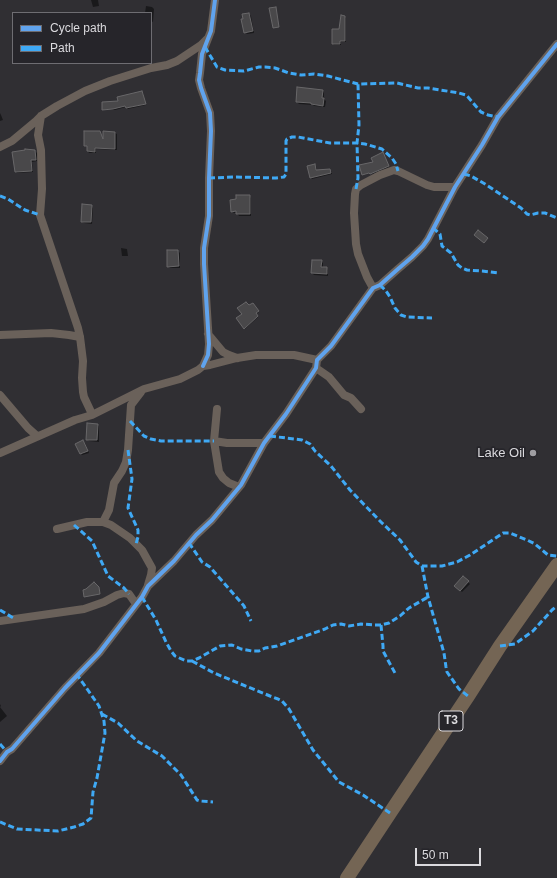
<!DOCTYPE html>
<style>
body{margin:0}
#map{position:relative;width:557px;height:878px;overflow:hidden;background:#302f33;font-family:Helvetica,sans-serif}
canvas{display:block}
.legend{position:absolute;left:12px;top:12px;width:140px;height:52px;box-sizing:border-box;background:#26252a;border:1px solid #6e6d72;margin:0;padding:5px 7px;list-style:none;font-size:12px;color:#dbdade}
.legend li{display:flex;align-items:center;gap:8px;height:20px}
.legend b{width:20px;border:1px solid #6e6d72}
.scale{position:absolute;left:415px;top:848px;width:66px;height:18px;box-sizing:border-box;border:2px solid #dbdade;border-top:0;padding-left:5px;font-size:12px;line-height:14px;white-space:nowrap;color:#dbdade;-webkit-text-stroke:3px #26252a;paint-order:stroke}
</style>
<div id="map">
<canvas width="557" height="878"></canvas>
<ul class="legend">
<li><b style="height:5px;background:#60a3ed"></b>Cycle path</li>
<li><b style="height:5px;background:#3fa9f5"></b>Path</li>
</ul>
<div class="scale">50 m</div>
</div>
<script>
const ctx = document.querySelector('canvas').getContext('2d');
ctx.lineJoin = 'round';
function fillPath(path, color) { ctx.fillStyle = color; ctx.fill(path, 'evenodd'); }
const poly = rows => new Path2D(rows.map(r => 'M' + r).join(''));
function stroke(path, color, width, dash) { ctx.strokeStyle = color; ctx.lineWidth = width; ctx.lineCap = dash ? 'butt' : 'round'; ctx.setLineDash(dash || []); ctx.stroke(path); }
function label(font, color, halo, rows, align = 'center') {
  ctx.font = font + ' Helvetica,sans-serif'; ctx.lineWidth = 3.5; ctx.setLineDash([]); ctx.textBaseline = 'middle'; ctx.strokeStyle = halo; ctx.fillStyle = color; for (const [text, x, y, turn = 0] of rows) {
    ctx.save(); ctx.translate(x, y); ctx.rotate((+turn || 0) * Math.PI / 180); ctx.textAlign = isNaN(turn) ? turn : align; if (halo) ctx.strokeText(text, 0, 0); ctx.fillText(text, 0, 0); ctx.restore();
  }
}
fillPath(poly([
 [91,0,98,0,99,6,93,7],
 [146,6,152,7,154,9,153,22,151,21,151,13,145,13],
 [249,14,251,16,254,33,247,34,245,32,245,19],
 [344,17,346,18,346,42,341,42,341,45,334,45,333,44,340,30],
 [323,91,324,93,324,99,326,101,325,107,314,106,313,105,299,104,297,102],
 [142,92,143,93,146,105,128,109,126,107,115,110,104,110,103,109],
 [0,113,1,115,3,120,0,121],
 [99,132,101,134,104,140,115,133,117,134,117,150,96,149,96,153,89,153,88,151,88,147,85,145],
 [35,151,37,153,37,161,32,162,33,172,17,173,16,172],
 [383,154,389,167,372,174,371,173,363,175,362,174],
 [314,165,316,166,317,171,330,170,332,172,332,174,312,179,311,177],
 [249,196,251,198,251,216,239,216,237,213,234,213,232,211],
 [91,206,93,208,92,224,84,223,82,222],
 [121,248,127,249,128,256,122,256],
 [178,251,180,253,180,268,170,268,168,266],
 [321,261,323,263,323,268,326,268,328,270,328,276,314,275,312,273],
 [252,304,259,312,256,314,258,317,245,329,237,318,243,314,249,307],
 [97,425,99,426,99,442,89,441,87,439],
 [83,441,85,443,89,453,82,455,81,453],
 [463,577,470,584,462,592,455,585],
 [0,704,1,706,0,707,7,716,0,722]
]), '#0007');
const building = poly([
 [276,7,279,27,273,28,269,8,276,7],
 [249,13,253,31,244,33,241,19,243,19,242,14,249,13],
 [341,15,345,16,345,41,340,41,340,44,332,44,332,29,339,29,341,15],
 [297,87,323,90,322,98,324,98,323,106,311,104,311,103,296,102,297,87],
 [142,91,146,104,126,108,125,106,113,109,102,110,102,102,118,101,117,97,142,91],
 [84,131,100,131,103,139,103,131,115,132,115,149,95,148,95,152,87,151,87,146,84,146,84,131],
 [25,149,35,150,36,160,31,160,32,171,15,172,12,152,25,150,25,149],
 [383,152,389,166,370,174,369,173,362,175,359,165,373,162,371,158,383,152],
 [315,164,316,170,330,169,331,173,310,178,307,166,315,164],
 [236,195,250,195,250,214,236,214,236,211,231,212,230,200,236,199,236,195],
 [82,204,92,205,91,222,81,222,82,204],
 [478,230,488,238,484,243,474,235,478,230],
 [167,250,178,250,179,266,167,267,167,250],
 [312,260,322,260,321,267,327,267,327,274,311,273,312,260],
 [246,302,249,305,253,303,259,311,256,313,258,316,244,329,236,318,242,314,237,308,246,302],
 [87,423,98,424,97,440,86,440,87,423],
 [83,440,88,451,80,454,75,444,83,440],
 [463,576,469,581,460,591,454,586,463,576],
 [94,582,99,587,100,594,84,597,83,590,86,589,94,582]
]);
fillPath(building, '#49484a');
stroke(building, '#686769', 1);
stroke(poly([
 [41,116,38,135,41,150,42,189,40,215,78,328,80,337,83,361,82,378,83,392,84,397,92,414],
 [0,147,12,141,36,121,41,116,57,106,85,91,110,81,151,68,167,65,177,61,201,45,207,39],
 [373,288,367,277,358,254,356,244,354,213,355,194,356,189,361,185,380,175,394,170,398,171,427,185,434,187,455,187],
 [208,334,223,352,229,355,237,358],
 [0,335,51,333,69,335,80,337],
 [203,366,208,355,209,344,204,264,204,248,209,216,209,178,211,131,210,113,201,88,199,80,200,73,202,54,211,31,215,0],
 [316,368,329,377,344,395,351,398,361,409],
 [0,395,28,428,37,436],
 [217,409,214,441,219,472,223,478,229,483,239,487],
 [214,441,227,443,264,443],
 [0,453,75,420,92,415,144,389,180,379,198,370,203,366,210,365,237,358,256,355,294,355,317,360],
 [103,522,109,510,114,483,122,471,126,462,128,450,131,405,141,392],
 [57,529,87,522,103,522,111,525,130,538,142,550,152,568,151,575,148,585],
 [0,621,84,609,104,602,117,595,124,593,129,594,136,604],
 [0,761,7,752,12,749,65,688,99,653,142,597,148,586,174,561,196,535,212,520,241,485,264,443,286,414,316,368,317,360,331,346,373,288,380,285,398,269,412,257,423,246,428,239,455,187,482,145,498,117,557,44]
]), '#6a615a', 8);
stroke(poly([
 [347,878,390,813,468,696,500,646,557,565]
]), '#746554', 14);
stroke(poly([
 [205,47,217,67,225,70,244,71,259,67,265,67,275,68,289,73,301,75,314,74,328,76,358,84,397,83,418,88,428,88,459,93,466,95,468,97,481,112,488,115,498,117],
 [464,174,471,176,485,184,521,208,527,214,530,215,538,213,545,213,557,218],
 [209,178,236,177,276,178,284,177,286,174,286,141,287,139,292,137,298,137,330,143,357,143,365,144,382,149,392,158,396,164,398,171],
 [356,189,358,178,357,143,359,125,358,84],
 [0,196,8,199,25,210,40,215],
 [433,228,440,234,442,246,451,253,458,265,462,268,467,270,482,271,499,273],
 [380,285,386,291,390,297,395,308,401,315,407,317,432,318],
 [130,421,144,436,151,439,161,441,214,441],
 [270,436,302,440,310,444,315,451,331,466,350,490,381,522,400,540,416,562,422,566,442,566,457,562,470,555,503,533,510,533,527,540,535,544,548,555,557,556],
 [128,450,132,479,128,508,138,530,138,537,136,544],
 [74,525,92,541,108,576,124,588,129,594],
 [189,543,202,562,210,567,244,606,251,621],
 [422,566,428,597,444,653,446,667,447,672,459,689,468,696],
 [142,597,156,620,166,642,171,651,175,656,186,661,192,661,199,658,220,646,232,645,241,649,252,651,259,651,265,648,277,646,325,629,333,625,341,624,349,626,361,624,375,625,381,625,389,623,400,616,409,608,428,597],
 [0,610,15,619],
 [381,625,383,646,383,651,395,673],
 [500,646,515,644,533,631,552,610,557,606],
 [192,661,214,673,270,696,278,699,282,701,289,709,313,750,339,782,363,795,390,813],
 [102,714,118,723,137,741,162,756,181,775,197,800,200,801,213,802],
 [0,744,7,752],
 [0,822,17,829,58,831,74,827,83,824,91,818,93,792,97,778,105,733,104,721,99,706,85,686,77,675]
]), '#3fa9f5', 3, [6, 3]);
stroke(poly([
 [203,366,208,355,209,344,204,264,204,248,209,216,209,178,211,131,210,113,201,88,199,80,200,73,202,54,211,31,215,0],
 [0,761,7,752,12,749,65,688,99,653,142,597,148,586,174,561,196,535,212,520,241,485,264,443,286,414,316,368,317,360,331,346,373,288,380,285,398,269,412,257,423,246,428,239,455,187,482,145,498,117,557,44]
]), '#60a3ed', 4);
for (const [x, y, r, color] of [
 [533,453,4,"#9f9ea2"]
]) { const dot = new Path2D(); dot.arc(x, y, r, 0, 2 * Math.PI); ctx.fillStyle = color; ctx.fill(dot); stroke(dot, '#26252a', 1.5); }
for (const [x, y, w] of [
 [451,721,24]
]) { const box = new Path2D(); box.roundRect(x - w / 2, y - 10, w, 20, 3); ctx.fillStyle = '#26252a'; ctx.fill(box); stroke(box, '#dbdade', 1); }
label('bold 12px', '#dbdade', null, [
 ["T3",451,721]
]);
label('13px', '#dbdade', '#26252a', [
 ["Lake Oil",525,453]
], 'right');
</script>
